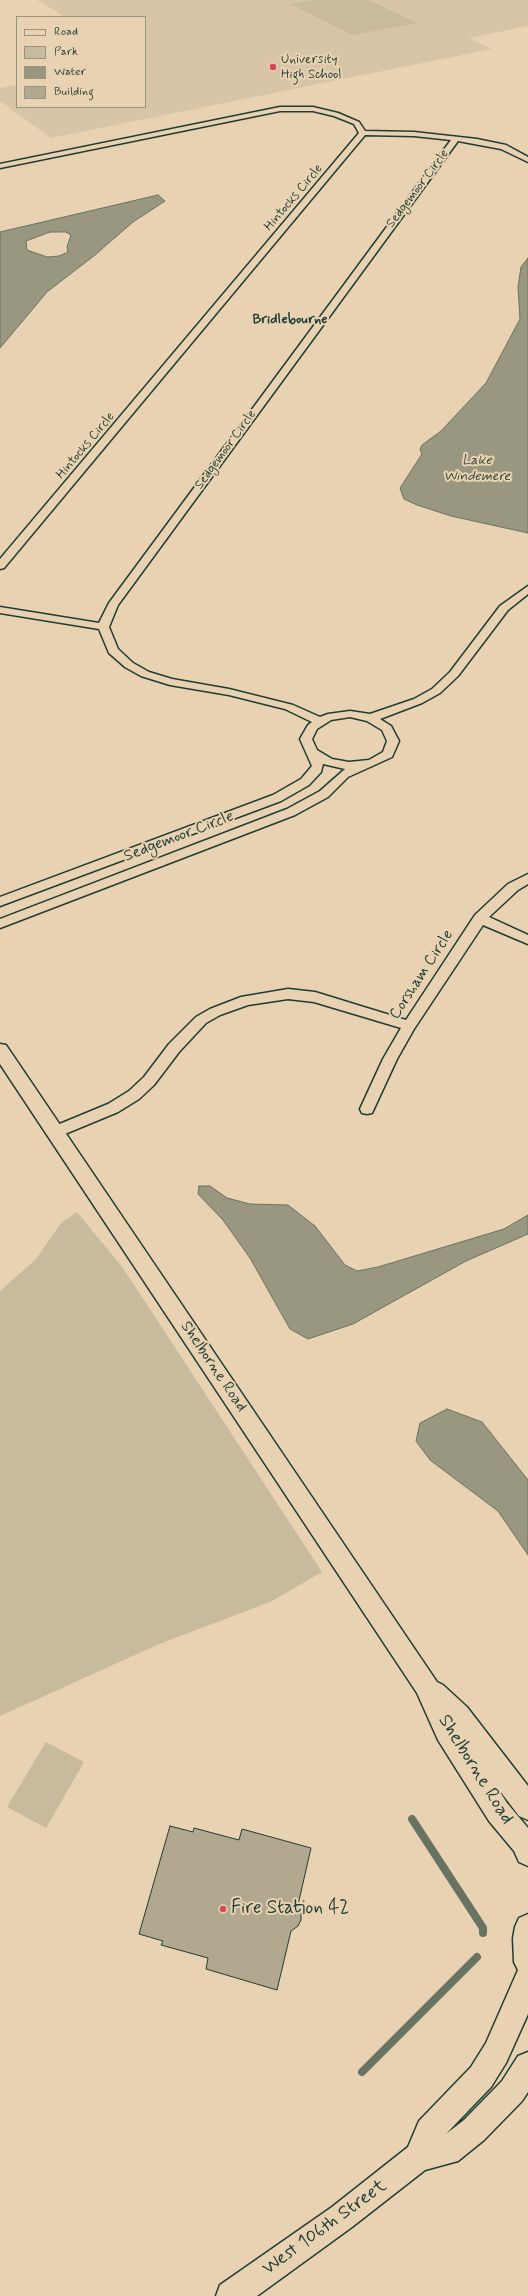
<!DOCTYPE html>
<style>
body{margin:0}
#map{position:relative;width:528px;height:2296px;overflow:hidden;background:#e9d2b2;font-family:Mynerve,sans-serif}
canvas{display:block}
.legend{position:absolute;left:16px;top:16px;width:130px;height:92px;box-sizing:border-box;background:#e9d2b2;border:1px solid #989680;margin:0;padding:5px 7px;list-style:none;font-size:12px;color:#1f3d34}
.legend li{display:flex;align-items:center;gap:8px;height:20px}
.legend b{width:20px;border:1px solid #989680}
</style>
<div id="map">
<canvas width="528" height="2296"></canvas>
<ul class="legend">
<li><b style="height:5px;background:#e9d2b2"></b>Road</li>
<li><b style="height:11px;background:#c8ba9d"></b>Park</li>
<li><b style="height:11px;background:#999780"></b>Water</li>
<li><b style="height:11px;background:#b2a88f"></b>Building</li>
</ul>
</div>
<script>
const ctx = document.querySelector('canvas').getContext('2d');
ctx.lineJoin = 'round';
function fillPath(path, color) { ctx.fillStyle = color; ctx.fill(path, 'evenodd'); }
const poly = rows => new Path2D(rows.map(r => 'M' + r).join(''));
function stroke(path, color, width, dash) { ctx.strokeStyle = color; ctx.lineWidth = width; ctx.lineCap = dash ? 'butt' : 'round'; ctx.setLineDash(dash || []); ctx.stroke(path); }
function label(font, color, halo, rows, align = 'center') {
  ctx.font = font + ' Mynerve,sans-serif'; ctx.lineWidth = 4; ctx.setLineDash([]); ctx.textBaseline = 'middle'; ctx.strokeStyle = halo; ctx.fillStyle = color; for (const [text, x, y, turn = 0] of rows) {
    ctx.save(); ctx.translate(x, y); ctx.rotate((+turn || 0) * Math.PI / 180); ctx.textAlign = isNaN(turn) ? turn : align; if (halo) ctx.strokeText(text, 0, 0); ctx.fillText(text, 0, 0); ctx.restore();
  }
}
fillPath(poly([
 [37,0,528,0,528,26,469,38,492,49,51,138,0,101,0,88,17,85,17,107,145,107,145,17,65,17]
]), '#d8c5a8');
fillPath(poly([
 [314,0,369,0,417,23,352,35,290,4],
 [77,1212,123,1268,322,1572,272,1601,157,1645,0,1716,0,1291,36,1259,61,1223],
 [46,1742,84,1762,46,1828,7,1807]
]), '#c8ba9d');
const water = poly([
 [158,195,165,201,133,222,95,255,47,292,0,348,0,232,158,195],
 [50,232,66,232,71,235,67,247,68,252,59,256,47,257,27,250,26,241,50,232],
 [528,258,528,533,451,516,417,505,404,499,400,488,422,454,420,449,422,445,441,431,486,383,520,319,518,287,521,267,528,258],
 [199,1186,210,1186,227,1198,250,1204,288,1205,315,1226,345,1265,357,1271,378,1267,504,1229,528,1215,528,1234,466,1261,353,1324,308,1339,290,1329,250,1258,223,1220,198,1194,199,1186],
 [447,1409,482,1422,528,1480,528,1555,498,1511,430,1460,416,1441,420,1423,447,1409]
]);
fillPath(water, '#999780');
stroke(water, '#687362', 1);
stroke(poly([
 [412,1819,483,1928,483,1933],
 [362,2072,477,1957]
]), '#687362', 8);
const building = poly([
 [170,1826,193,1832,194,1828,239,1840,242,1829,311,1848,298,1905,301,1912,301,1920,298,1926,291,1931,277,1990,206,1969,208,1958,161,1945,163,1941,139,1934,170,1826]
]);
fillPath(building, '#b2a88f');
stroke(building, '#1f3d34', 1);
const minor = poly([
 [280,107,313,107,338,113,359,122,365,131,414,132,477,139,506,145,528,157,528,162,501,149,458,141,118,605,109,627,118,649,133,663,149,672,172,679,229,689,293,705,320,717,328,714,350,711,370,714,414,699,432,689,450,672,500,606,528,586,528,594,508,610,458,676,440,693,422,703,380,719,391,726,399,741,392,757,348,777,328,797,295,815,0,928,0,919,287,809,320,791,345,769,323,764,321,772,309,785,281,801,0,906,0,897,273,795,301,779,312,766,300,739,308,725,312,722,285,709,229,695,170,685,141,676,125,667,109,653,99,629,0,613,0,607,99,623,109,603,451,140,414,136,365,135,4,568,0,569,0,559,359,133,354,124,334,116,313,111,280,111,0,168,0,164,280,107],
 [350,717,367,721,382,730,387,741,383,752,369,760,349,762,332,759,317,750,312,739,317,729,331,720,350,717],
 [528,874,528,884,518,890,489,917,528,935,528,944,483,925,414,1029,397,1059,372,1113,367,1114,362,1113,360,1109,383,1059,401,1028,314,1002,288,999,248,1005,220,1015,206,1023,179,1052,154,1085,139,1099,118,1112,60,1136,55,1138,50,1136,48,1132,50,1128,108,1104,129,1091,144,1077,169,1044,196,1017,210,1009,241,997,288,989,315,992,406,1020,475,915,508,884,528,874]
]);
const tertiary = poly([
 [0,1044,6,1045,437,1682,443,1685,467,1707,528,1786,528,1820,519,1816,497,1787,507,1803,528,1828,528,1866,519,1862,514,1851,489,1821,438,1740,417,1693,0,1064,0,1044],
 [528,1914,528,2014,506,2063,491,2087,446,2134,464,2120,502,2081,518,2056,528,2052,528,2092,522,2101,484,2140,458,2161,425,2170,352,2227,257,2296,216,2296,220,2285,332,2207,408,2147,419,2121,471,2067,486,2043,518,1970,514,1962,513,1938,515,1927,519,1918,528,1914]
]);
stroke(minor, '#1f3d34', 3);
stroke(tertiary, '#1f3d34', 3);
fillPath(minor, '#e9d2b2');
fillPath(tertiary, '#e9d2b2');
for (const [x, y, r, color] of [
 [273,67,4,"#d1495b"],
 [223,1909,4,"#d1495b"]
]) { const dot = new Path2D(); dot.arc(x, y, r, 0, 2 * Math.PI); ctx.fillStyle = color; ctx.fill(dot); stroke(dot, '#e9d2b2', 1.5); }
label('13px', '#1f3d34', '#e9d2b2', [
 ["University",281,60],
 ["High School",281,75]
], 'left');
label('13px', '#1f3d34', '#e9d2b2', [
 ["Sedgemoor Circle",418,189,-53],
 ["Hintocks Circle",294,198,-50],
 ["Hintocks Circle",86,446,-50],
 ["Sedgemoor Circle",226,450,-54]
]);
label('bold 14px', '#1f3d34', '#e9d2b2', [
 ["Bridlebourne",290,320]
]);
label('italic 14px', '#314a3f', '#e9d2b2', [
 ["Lake",477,461],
 ["Windemere",477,477]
]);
label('16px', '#1f3d34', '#e9d2b2', [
 ["Sedgemoor Circle",179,837,-21],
 ["Corsham Circle",422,975,-57],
 ["Shelborne Road",213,1367,56]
]);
label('19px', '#1f3d34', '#e9d2b2', [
 ["Shelborne Road",475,1770,58],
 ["West 106th Street",325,2228,-36]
]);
label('19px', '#1f3d34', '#e9d2b2', [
 ["Fire Station 42",231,1909]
], 'left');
</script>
